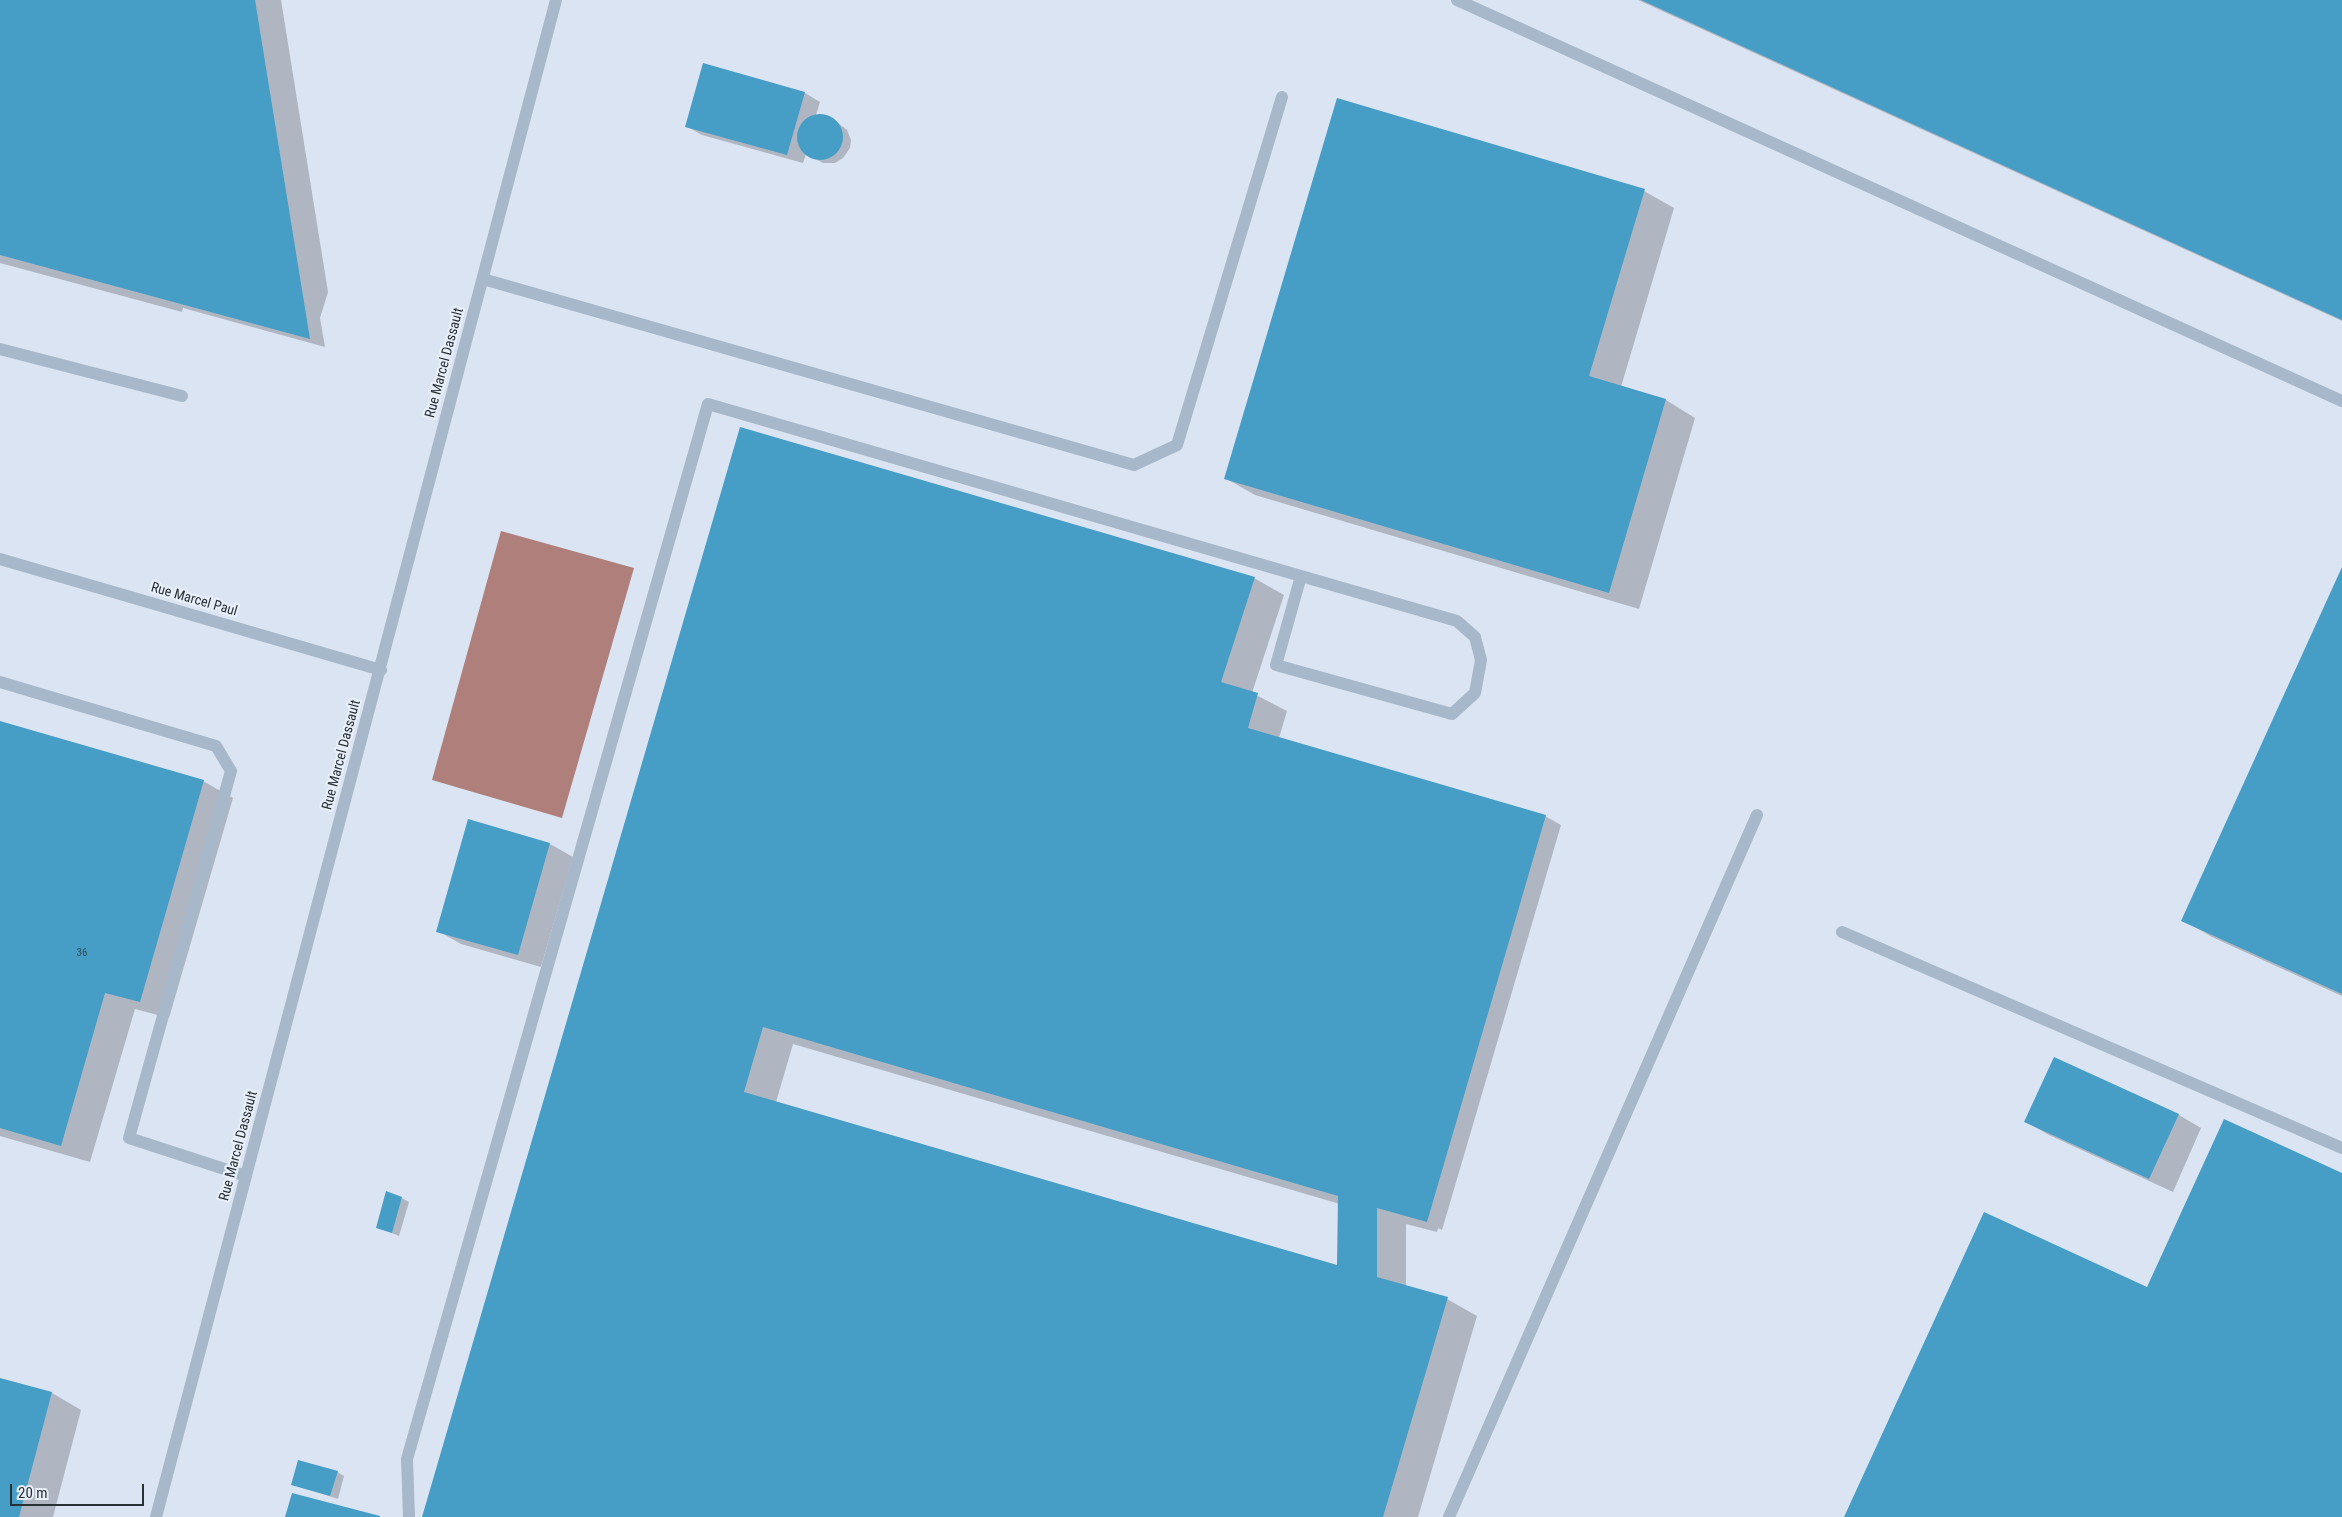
<!DOCTYPE html>
<style>
body{margin:0}
#map{position:relative;width:2342px;height:1517px;overflow:hidden;background:#dbe4f2;font-family:"Roboto Condensed",sans-serif}
canvas{display:block}
.scale{position:absolute;left:10px;top:1484px;width:134px;height:22px;box-sizing:border-box;border:2px solid #283136;border-top:0;padding-left:6px;font-size:15px;line-height:18px;white-space:nowrap;color:#283136;-webkit-text-stroke:4px #e8eff9;paint-order:stroke}
</style>
<div id="map">
<canvas width="2342" height="1517"></canvas>
<div class="scale">20 m</div>
</div>
<script>
const ctx = document.querySelector('canvas').getContext('2d');
ctx.lineJoin = 'round';
function fillPath(path, color) { ctx.fillStyle = color; ctx.fill(path, 'evenodd'); }
const poly = rows => new Path2D(rows.map(r => 'M' + r).join(''));
function stroke(path, color, width, dash) { ctx.strokeStyle = color; ctx.lineWidth = width; ctx.lineCap = dash ? 'butt' : 'round'; ctx.setLineDash(dash || []); ctx.stroke(path); }
function label(font, color, halo, rows, align = 'center') {
  ctx.font = font + ' "Roboto Condensed",sans-serif'; ctx.lineWidth = 4.5; ctx.setLineDash([]); ctx.textBaseline = 'middle'; ctx.strokeStyle = halo; ctx.fillStyle = color; for (const [text, x, y, turn = 0] of rows) {
    ctx.save(); ctx.translate(x, y); ctx.rotate((+turn || 0) * Math.PI / 180); ctx.textAlign = isNaN(turn) ? turn : align; if (halo) ctx.strokeText(text, 0, 0); ctx.fillText(text, 0, 0); ctx.restore();
  }
}
fillPath(poly([
 [501,531,634,568,562,818,432,780]
]), '#af807b');
fillPath(poly([
 [0,0,281,0,328,292,320,318,325,347,183,308,182,312,0,263],
 [1638,0,2342,0,2342,321],
 [805,93,820,102,816,115,829,116,847,130,851,140,850,148,843,158,835,163,823,163,806,154,803,163,702,135,686,126],
 [1644,191,1674,208,1621,387,1666,400,1695,418,1639,609,1255,495,1225,478],
 [741,428,1254,578,1284,595,1252,693,1287,711,1279,738,1545,816,1561,825,1442,1230,1438,1228,1437,1232,1406,1224,1406,1287,1447,1299,1477,1316,1418,1517,423,1517],
 [793,1044,1340,1204,1339,1266,776,1102],
 [2342,570,2342,996,2212,937,2183,920],
 [0,722,203,781,233,798,169,1018,135,1009,90,1162,0,1136],
 [550,844,573,857,541,967,461,944,438,931],
 [2055,1059,2179,1115,2201,1128,2173,1192,2049,1135,2026,1122],
 [402,1198,409,1202,399,1236,377,1227],
 [0,1379,52,1393,81,1410,53,1517,0,1517],
 [337,1472,344,1476,338,1499,292,1484]
]), '#0003');
fillPath(poly([
 [0,0,255,0,310,339,0,255],
 [1641,0,2342,0,2342,320],
 [703,63,805,92,787,155,685,127],
 [1337,98,1645,189,1589,376,1666,399,1609,593,1224,479],
 '797 137a23 23 0 1 1 46 0a23 23 0 1 1-46 0Z',
 [740,427,1255,577,1221,682,1258,693,1248,728,1546,815,1427,1222,1377,1208,1377,1277,1448,1297,1383,1517,422,1517],
 [763,1027,1338,1196,1337,1265,744,1092],
 [2342,567,2342,994,2181,921],
 [0,721,204,780,140,1002,105,993,61,1146,0,1128],
 [468,819,550,843,518,955,436,932],
 [2054,1057,2179,1114,2149,1179,2024,1122],
 [2224,1119,2342,1173,2342,1517,1844,1517,1984,1212,2147,1287],
 [386,1191,402,1197,392,1233,376,1228],
 [0,1378,52,1392,19,1517,0,1517],
 [298,1460,338,1471,330,1496,291,1485],
 [292,1493,380,1516,380,1517,285,1517]
]), '#469dc5');
stroke(poly([
 [1457,0,2342,401],
 [483,279,1134,465,1177,445,1282,97],
 [0,349,182,396],
 [0,682,216,746,231,771,129,1138,246,1176],
 [1842,932,2342,1148],
 [409,1517,407,1459,708,404,1301,576,1457,621,1475,637,1481,660,1475,693,1452,714,1276,665,1301,576],
 [1449,1517,1757,815]
]), '#a7b8ca', 12);
stroke(poly([
 [0,559,381,670],
 [156,1517,556,0]
]), '#a7b8ca', 12);
label('11px', '#304c5a', null, [
 ["36",82,953]
]);
label('14px', '#283136', '#e8eff9', [
 ["Rue Marcel Dassault",445,363,-75],
 ["Rue Marcel Paul",194,600,16],
 ["Rue Marcel Dassault",342,755,-75],
 ["Rue Marcel Dassault",239,1146,-75]
]);
</script>
